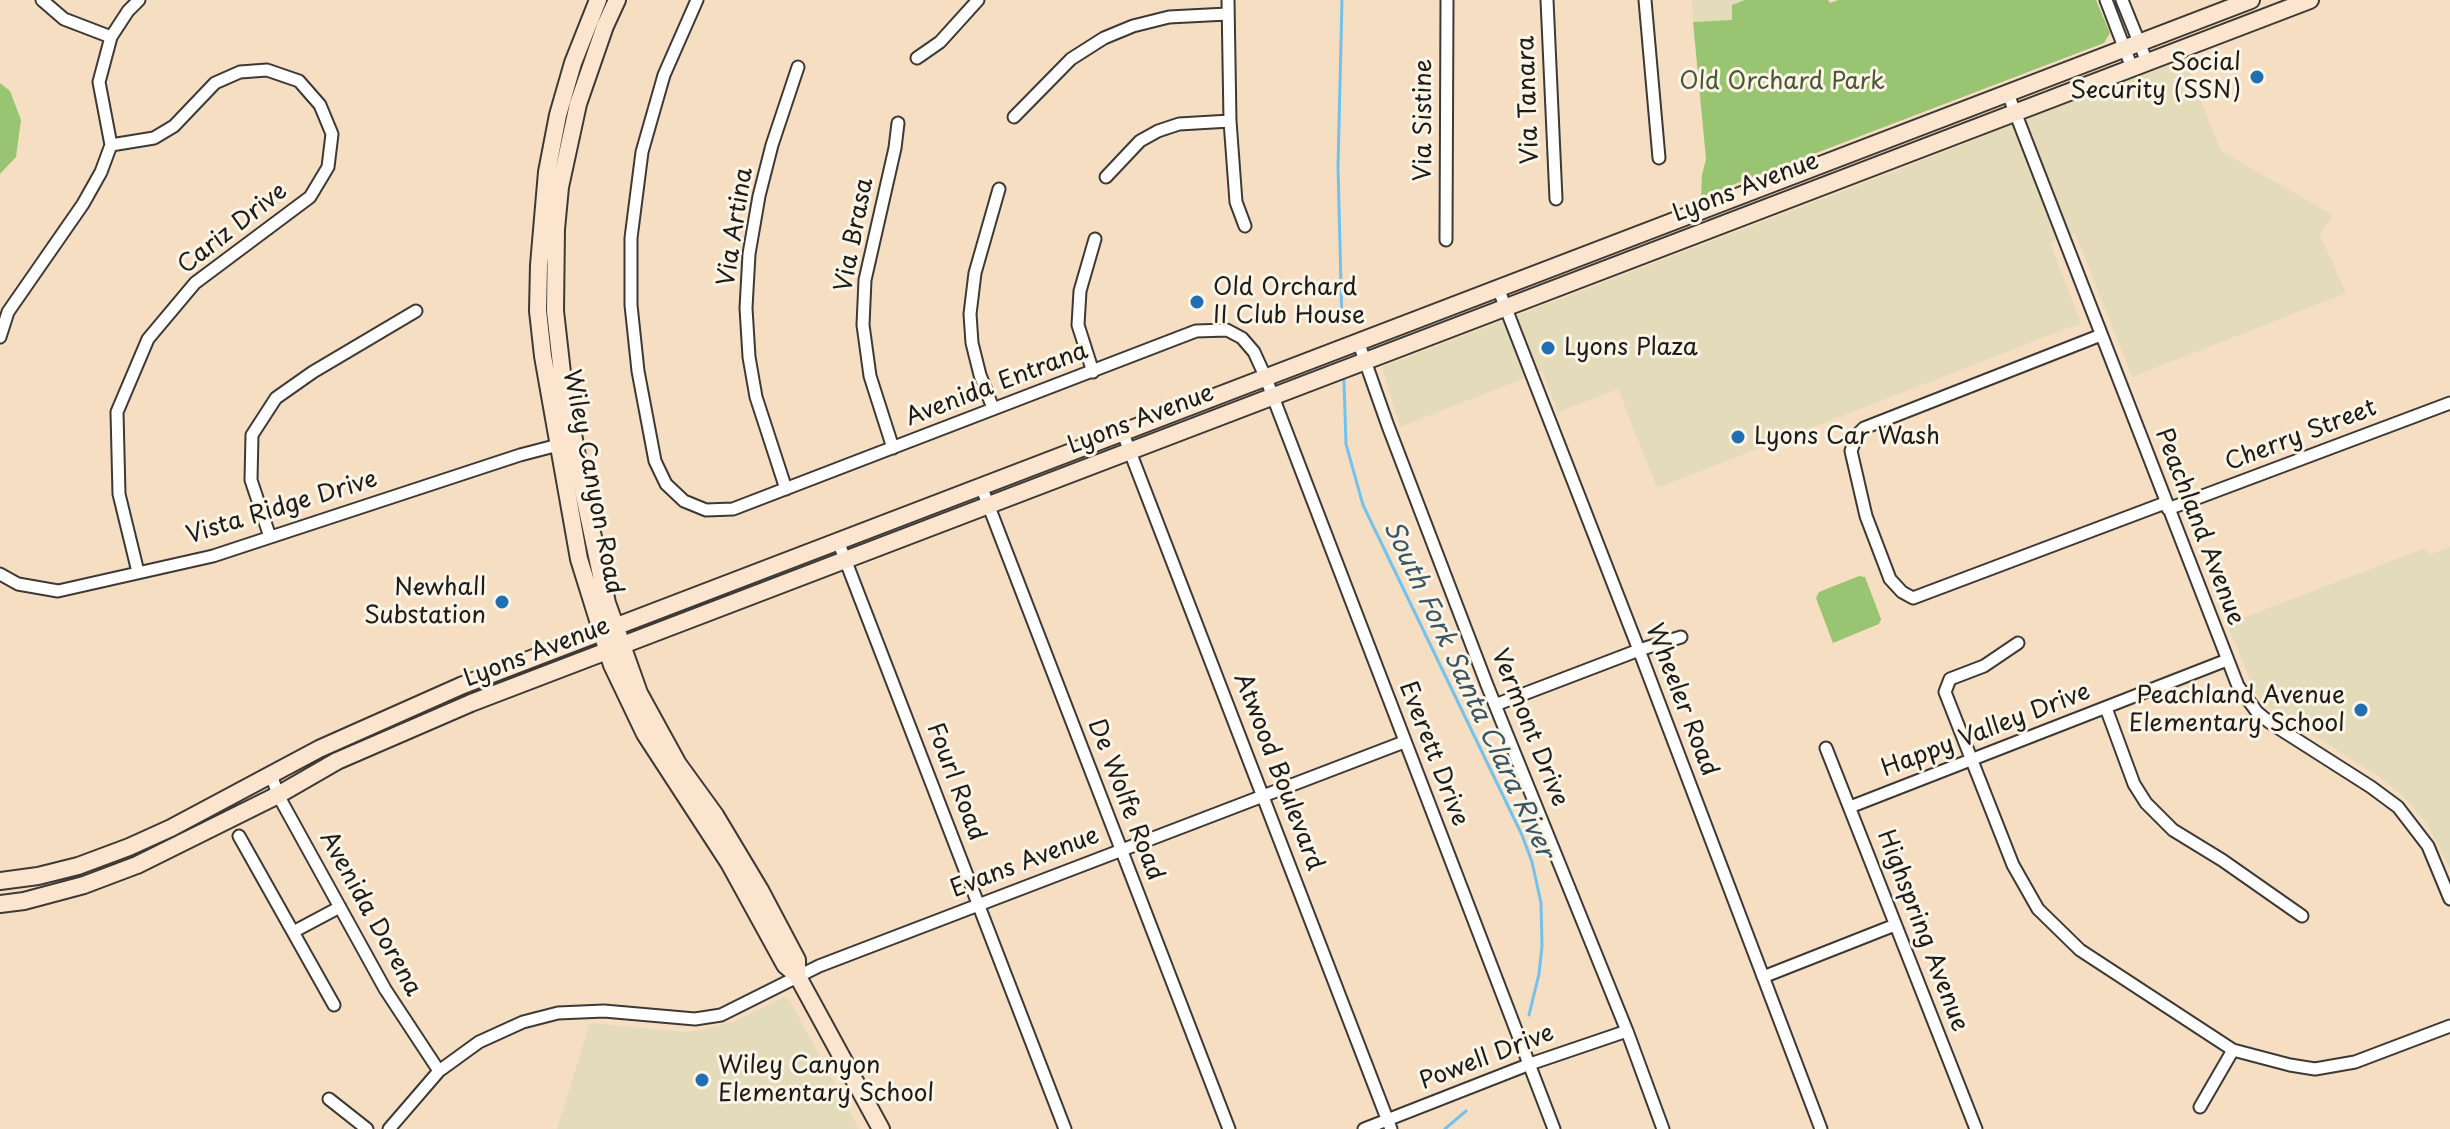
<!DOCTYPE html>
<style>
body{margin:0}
canvas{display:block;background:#f6dec3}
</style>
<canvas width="2450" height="1129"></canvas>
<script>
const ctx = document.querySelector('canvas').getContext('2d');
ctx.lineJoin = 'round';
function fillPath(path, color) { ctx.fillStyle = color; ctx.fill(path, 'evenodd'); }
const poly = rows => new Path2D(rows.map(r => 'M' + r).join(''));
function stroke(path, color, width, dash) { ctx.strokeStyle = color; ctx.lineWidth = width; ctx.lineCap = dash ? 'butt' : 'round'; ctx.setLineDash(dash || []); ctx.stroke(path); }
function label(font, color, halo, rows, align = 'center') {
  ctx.font = font + ' "Playpen Sans",sans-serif'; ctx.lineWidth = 6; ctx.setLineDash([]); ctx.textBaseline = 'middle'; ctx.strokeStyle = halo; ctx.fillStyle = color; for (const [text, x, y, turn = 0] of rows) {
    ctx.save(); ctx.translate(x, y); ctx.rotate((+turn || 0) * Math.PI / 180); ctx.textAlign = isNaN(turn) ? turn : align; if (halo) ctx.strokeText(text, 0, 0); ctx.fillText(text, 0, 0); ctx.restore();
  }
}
fillPath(poly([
 [1692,0,1745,0,1732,5,1733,20,1693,22],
 [2183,57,2221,151,2333,215,2320,235,2346,293,2132,377,2075,233,2050,243,2081,323,1657,488,1618,389,1558,412,1542,371,1400,427,1382,367,1901,169],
 [2450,547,2450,868,2427,824,2405,798,2379,777,2266,705,2255,692,2227,624,2425,548,2429,555],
 [784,997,789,999,859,1129,557,1129,590,1023,685,1032,703,1030,735,1021]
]), '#e4dbba');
fillPath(poly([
 [1745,0,1828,0,1830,3,1838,0,2096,0,2110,33,2104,43,1701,197,1702,175,1706,159,1693,22,1732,20,1732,5],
 [0,83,10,91,21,120,16,157,0,174],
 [1859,576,1865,577,1881,619,1879,624,1833,643,1816,598,1819,592]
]), '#99c572');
stroke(poly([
 [1342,0,1338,167,1342,324],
 [1344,381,1346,444,1363,505,1522,835,1532,862,1541,903,1542,946,1539,974,1529,1015],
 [1445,1129,1466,1111]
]), '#73c2ee', 3);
const street = poly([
 [42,0,64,19,111,37],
 [697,0,664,75,642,152,631,238,631,305,638,371,655,461,666,484,684,501,706,510,733,509,1196,331,1227,330,1242,338,1254,352,1265,376,1554,1129],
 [1228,0,1230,121,1236,202,1245,226],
 [1547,0,1556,199],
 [1645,0,1659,158],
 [2106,0,2132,68],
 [2122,0,2147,62],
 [917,58,940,42,978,0],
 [2008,94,2238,686,2257,712,2269,722,2371,787,2398,807,2428,846,2450,899],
 [1014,117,1071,59,1104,38,1133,26,1169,17,1227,14],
 [111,145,154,138,174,126,215,83,240,72,267,70,299,81,320,105,332,134,328,167,310,197,195,283,148,339,117,412,119,494,138,572],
 [1106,177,1140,141,1158,131,1179,124,1230,121],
 [1446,240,1447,0],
 [1498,288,1639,650,1821,1129],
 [2101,335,1864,428,1857,435,1851,451,1866,516,1890,579,1902,592,1913,598,2165,503],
 [0,337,8,312,83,204,101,172,111,145,99,82,111,37,128,11,139,0],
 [1358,341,1388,426,1487,685,1627,1031,1663,1129],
 [1093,372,1078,325,1080,291,1095,239],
 [993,408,980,375,972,343,970,314,975,273,999,189],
 [1122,431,1391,1129],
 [893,448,870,376,863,325,865,280,895,148,898,123],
 [981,486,1229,1129],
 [786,489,756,397,749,357,746,308,749,254,759,196,772,145,798,67],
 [2168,509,2450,403],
 [270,537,251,480,252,435,276,398,313,372,416,311],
 [838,541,1065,1129],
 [0,574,18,584,58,591,213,556,520,455,566,443],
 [2018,643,1984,666,1950,679,1945,692,2013,865,2038,909,2080,950,2233,1050,2290,1065,2315,1069,2355,1062,2450,1026],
 [1495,705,1639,650,1681,637],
 [2106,708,2134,784,2146,803,2173,830,2222,860,2302,916],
 [1826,748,1976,1129],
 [271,774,278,795,385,989,439,1071],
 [1850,807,2227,660],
 [239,836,334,1005],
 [293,932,340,907],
 [1763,977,1895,925],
 [329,1099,367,1129],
 [2200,1107,2233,1050],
 [389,1129,439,1071,479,1042,523,1022,558,1013,604,1011,695,1019,721,1015,819,966,1404,742],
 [1364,1129,1530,1064,1627,1031]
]);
const secondary = poly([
 [598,0,573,63,558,115,547,172,539,265,538,311,543,356,579,559,612,665,645,734,729,863,785,965,797,975,881,1129],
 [617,0,605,26,578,104,560,187,556,229,555,311,562,373,584,495,607,603,639,693,678,764,715,815,760,890,797,960,797,975],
 [0,881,38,876,78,866,129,847,171,828,319,749,463,685,2251,0],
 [0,904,24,901,84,885,137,865,278,795,337,761,471,703,2310,0]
]);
stroke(street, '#3d3935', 15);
stroke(secondary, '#3d3935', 20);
stroke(street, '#fff', 11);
stroke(secondary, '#fce5cf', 16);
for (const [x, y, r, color] of [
 [2257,77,8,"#1f6fb2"],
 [1197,302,8,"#1f6fb2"],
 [1548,348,8,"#1f6fb2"],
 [1738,437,8,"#1f6fb2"],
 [502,602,8,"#1f6fb2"],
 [2361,710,8,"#1f6fb2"],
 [702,1080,8,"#1f6fb2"]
]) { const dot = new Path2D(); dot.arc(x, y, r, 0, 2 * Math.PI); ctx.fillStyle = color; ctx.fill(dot); stroke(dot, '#fcf5e5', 3); }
label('24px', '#1c1c1c', '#fcf5e5', [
 ["Social",2241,63,"right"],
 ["Security (SSN)",2241,91,"right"],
 ["Old Orchard",1213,288],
 ["II Club House",1213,316],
 ["Lyons Plaza",1564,348],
 ["Lyons Car Wash",1754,437],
 ["Newhall",486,588,"right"],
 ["Substation",486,616,"right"],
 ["Peachland Avenue",2345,696,"right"],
 ["Elementary School",2345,724,"right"],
 ["Wiley Canyon",718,1066],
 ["Elementary School",718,1094]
], 'left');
label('24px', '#48573a', '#fcf5e5', [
 ["Old Orchard Park",1782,82]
]);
label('24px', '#1c1c1c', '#fcf5e5', [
 ["Via Tanara",1529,100,-92],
 ["Via Sistine",1424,120,-90],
 ["Lyons Avenue",1746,188,-21],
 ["Via Artina",736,227,-81],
 ["Cariz Drive",233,229,-38],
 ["Via Brasa",855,235,-79],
 ["Avenida Entrana",997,385,-21],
 ["Lyons Avenue",1141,420,-21],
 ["Cherry Street",2301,436,-21],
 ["Wiley Canyon Road",592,482,79],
 ["Vista Ridge Drive",282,508,-17],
 ["Peachland Avenue",2199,527,69],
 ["Lyons Avenue",537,653,-21],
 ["Wheeler Road",1681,700,69],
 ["Vermont Drive",1529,728,68],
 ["Happy Valley Drive",1986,731,-21],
 ["Everett Drive",1433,754,69],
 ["Atwood Boulevard",1278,772,69],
 ["Fourl Road",955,782,69],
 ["De Wolfe Road",1125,800,69],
 ["Evans Avenue",1025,863,-21],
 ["Avenida Dorena",370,914,61],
 ["Highspring Avenue",1922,931,69],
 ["Powell Drive",1487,1058,-21]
]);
label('italic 26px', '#3a5666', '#fcf5e5', [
 ["South Fork Santa Clara River",1468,690,65]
]);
</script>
